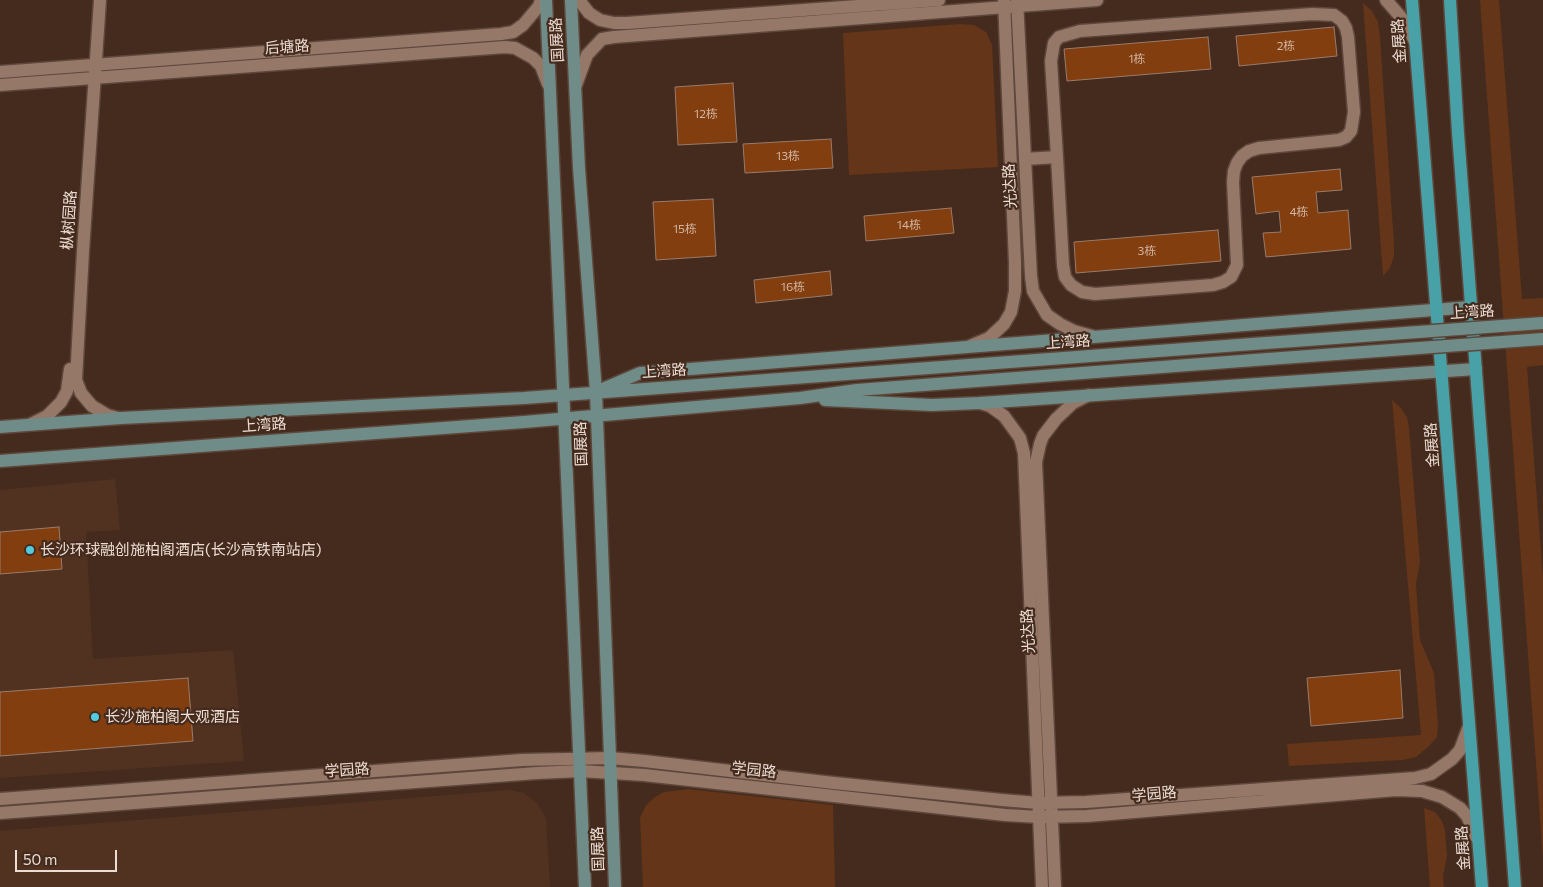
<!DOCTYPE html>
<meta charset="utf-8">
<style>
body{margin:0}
#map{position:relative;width:1543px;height:887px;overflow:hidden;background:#442b1d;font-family:Commissioner,sans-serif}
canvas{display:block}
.scale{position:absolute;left:15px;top:850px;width:102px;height:22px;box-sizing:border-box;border:2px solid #eddcd3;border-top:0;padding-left:6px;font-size:15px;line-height:18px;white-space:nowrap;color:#eddcd3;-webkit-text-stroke:4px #442b1d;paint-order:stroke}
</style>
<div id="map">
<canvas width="1543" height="887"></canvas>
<div class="scale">50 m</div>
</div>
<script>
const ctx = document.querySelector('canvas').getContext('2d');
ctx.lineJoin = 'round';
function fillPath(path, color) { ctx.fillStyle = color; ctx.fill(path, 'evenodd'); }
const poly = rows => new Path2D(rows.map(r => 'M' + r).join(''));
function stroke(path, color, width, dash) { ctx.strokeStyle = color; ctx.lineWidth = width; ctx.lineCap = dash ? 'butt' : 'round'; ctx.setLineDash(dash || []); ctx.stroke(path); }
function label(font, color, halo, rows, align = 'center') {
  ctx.font = font + ' Commissioner,"Noto Sans SC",sans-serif'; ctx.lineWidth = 4.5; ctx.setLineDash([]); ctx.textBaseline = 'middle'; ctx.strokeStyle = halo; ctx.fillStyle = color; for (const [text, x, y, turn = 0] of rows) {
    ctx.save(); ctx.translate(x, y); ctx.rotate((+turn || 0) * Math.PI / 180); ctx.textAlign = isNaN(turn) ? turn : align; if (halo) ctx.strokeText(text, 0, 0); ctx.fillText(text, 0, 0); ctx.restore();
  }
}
fillPath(poly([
 [115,479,120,530,86,532,93,659,233,650,244,761,0,778,0,490],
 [509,790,524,793,537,803,546,818,550,887,0,887,0,831]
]), '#513221');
fillPath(poly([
 [1480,0,1499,0,1522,299,1543,298,1543,365,1527,367,1543,578,1543,859],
 [1363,3,1372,11,1378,22,1380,37,1394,244,1394,256,1390,268,1383,276],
 [960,24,974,25,986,32,992,45,998,167,849,175,843,33],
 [1392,400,1401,408,1407,417,1409,428,1420,562,1416,584,1420,640,1434,673,1438,726,1437,737,1428,747,1416,757,1403,760,1289,766,1287,744,1421,735],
 [688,789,833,805,835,887,643,887,640,818,646,805,655,797,664,792],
 [1424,808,1435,812,1442,821,1445,830,1447,856,1443,876,1444,887,1430,887]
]), '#643519');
const building = poly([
 [1334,27,1337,56,1239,66,1236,36,1334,27],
 [1208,37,1211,69,1067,81,1064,49,1208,37],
 [733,83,737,142,678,145,675,87,733,83],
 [831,139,833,168,745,173,743,144,831,139],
 [1340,169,1342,190,1316,192,1318,213,1348,210,1351,249,1266,257,1263,233,1281,232,1279,211,1256,214,1252,177,1340,169],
 [713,199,716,256,656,260,653,202,713,199],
 [951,208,954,233,866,241,864,216,951,208],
 [1218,230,1221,261,1076,273,1074,242,1218,230],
 [830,271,832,295,756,303,754,280,830,271],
 [59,527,62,569,0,574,0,532,59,527],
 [1400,670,1403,718,1311,726,1307,678,1400,670],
 [188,678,193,741,0,756,0,692,188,678]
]);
fillPath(building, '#823e0e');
stroke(building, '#997b6b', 1);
const minor = poly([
 [1025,159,1057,157,1063,265,1065,277,1071,285,1082,292,1095,294,1213,285,1223,282,1231,277,1237,265,1233,182,1234,171,1237,163,1242,156,1249,151,1259,148,1339,140,1346,137,1351,131,1354,112,1348,37,1346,28,1342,21,1334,15,1312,14,1080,31,1059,37,1054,43,1051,61,1057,157]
]);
const tertiary = poly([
 [100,0,83,251,76,380,81,393,92,406,107,415,118,418],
 [579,0,589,13,600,20,614,23,627,23,939,0],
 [1017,0,1031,276,1033,291,1047,315,1060,324,1074,331,1092,336],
 [1386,0,1406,23,1414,40],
 [0,72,501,34,513,32,523,25,539,6,541,0],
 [0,85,505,47,515,48,533,58,541,66,548,84],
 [576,85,587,55,602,39,614,37,1097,0],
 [970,346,989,338,1004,324,1011,312,1015,291,1015,263,1004,0],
 [980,403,990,406,1004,416,1020,438,1024,453,1042,887],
 [31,424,47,416,61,402,67,391,70,369],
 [0,799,522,760,610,758,644,761,834,783,1002,800,1038,803,1086,802,1415,778,1431,774,1452,759,1460,750,1469,726],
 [0,813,537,773,580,771,644,775,1005,815,1039,817,1087,816,1396,790,1422,791,1442,797,1460,808,1467,816,1476,837],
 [1055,887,1036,462,1040,444,1043,436,1056,419,1073,403,1089,395]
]);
const secondary = poly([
 [546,0,585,887],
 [571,0,579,168,596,392,615,887],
 [605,388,640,373,1471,307],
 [825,400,932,405,980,403,1476,369],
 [0,427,121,418,524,398,1266,343],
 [0,461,524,422,800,398,857,390,1268,359]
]);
const primary = poly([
 [1412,0,1482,887],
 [1450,0,1458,133,1515,887]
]);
stroke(minor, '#5d473b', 15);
stroke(tertiary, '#5d473b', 15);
stroke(secondary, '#5d473b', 15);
stroke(primary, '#5d473b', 15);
stroke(minor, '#967868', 12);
stroke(tertiary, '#967868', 12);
stroke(secondary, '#6f8c88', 12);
stroke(primary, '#49a1a8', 12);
const secondaryBridge = poly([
 [1266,343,1543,323],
 [1268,359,1543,339]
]);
stroke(secondaryBridge, '#5d473b', 15, []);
stroke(secondaryBridge, '#6f8c88', 12);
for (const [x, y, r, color] of [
 [30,550,5,"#54cade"],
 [95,717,5,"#54cade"]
]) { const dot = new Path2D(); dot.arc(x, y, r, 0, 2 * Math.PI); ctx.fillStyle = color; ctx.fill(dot); stroke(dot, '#442b1d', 2); }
label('12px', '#d2b4a2', null, [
 ["2栋",1286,46],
 ["1栋",1137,59],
 ["12栋",706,114],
 ["13栋",788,156],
 ["4栋",1299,212],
 ["14栋",909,225],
 ["15栋",685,229],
 ["3栋",1147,251],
 ["16栋",793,287]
]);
label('15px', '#eddcd3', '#442b1d', [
 ["国展路",557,40,-93],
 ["金展路",1399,41,-94],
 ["后塘路",287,47,-4],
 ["光达路",1010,186,-93],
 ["枞树园路",69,220,-86],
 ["上湾路",1472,312,-4],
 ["上湾路",1068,342,-4],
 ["上湾路",664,371,-4],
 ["上湾路",264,425,-4],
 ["国展路",581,444,-92],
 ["金展路",1432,445,-94],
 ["光达路",1028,631,-93],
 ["学园路",347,770,-4],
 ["学园路",754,770,6],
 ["学园路",1154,794,-5],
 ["金展路",1463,848,-94],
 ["国展路",598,849,-92]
]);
label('15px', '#eddcd3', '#442b1d', [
 ["长沙环球融创施柏阁酒店(长沙高铁南站店)",40,550],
 ["长沙施柏阁大观酒店",105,717]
], 'left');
</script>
